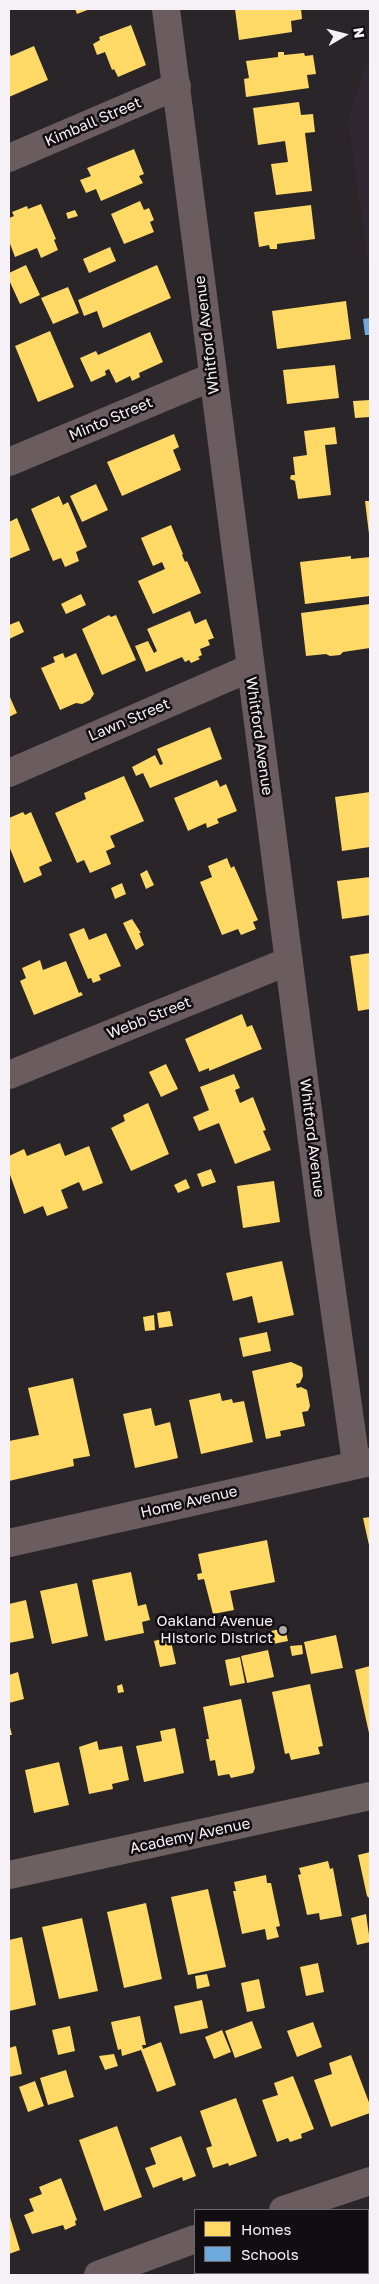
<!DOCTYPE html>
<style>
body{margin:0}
#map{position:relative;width:379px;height:2284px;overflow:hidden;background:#292529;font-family:"Golos Text",sans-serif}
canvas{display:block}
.frame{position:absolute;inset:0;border:10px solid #f6f1f6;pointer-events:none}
.legend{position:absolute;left:194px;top:2209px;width:175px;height:65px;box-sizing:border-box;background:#110d11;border:1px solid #6d686d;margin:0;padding:6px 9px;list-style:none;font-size:15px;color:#f6f1f6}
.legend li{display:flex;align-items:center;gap:10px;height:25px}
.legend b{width:25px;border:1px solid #6d686d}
.north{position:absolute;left:319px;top:10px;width:50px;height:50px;-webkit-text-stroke:4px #110d11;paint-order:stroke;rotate:82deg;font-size:14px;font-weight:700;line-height:20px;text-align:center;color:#f6f1f6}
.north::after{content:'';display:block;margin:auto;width:18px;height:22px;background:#f6f1f6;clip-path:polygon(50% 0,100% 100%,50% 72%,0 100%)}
</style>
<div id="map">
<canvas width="379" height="2284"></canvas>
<div class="frame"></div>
<ul class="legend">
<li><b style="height:14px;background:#ffd966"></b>Homes</li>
<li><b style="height:14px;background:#6fa8dc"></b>Schools</li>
</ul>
<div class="north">N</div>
</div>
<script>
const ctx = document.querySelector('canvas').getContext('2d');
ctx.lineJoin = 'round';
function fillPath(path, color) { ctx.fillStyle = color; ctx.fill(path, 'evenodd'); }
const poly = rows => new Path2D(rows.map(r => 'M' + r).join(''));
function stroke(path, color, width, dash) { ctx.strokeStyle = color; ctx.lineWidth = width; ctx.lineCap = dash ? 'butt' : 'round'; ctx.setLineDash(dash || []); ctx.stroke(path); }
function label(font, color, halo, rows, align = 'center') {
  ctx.font = font + ' "Golos Text",sans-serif'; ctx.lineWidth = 5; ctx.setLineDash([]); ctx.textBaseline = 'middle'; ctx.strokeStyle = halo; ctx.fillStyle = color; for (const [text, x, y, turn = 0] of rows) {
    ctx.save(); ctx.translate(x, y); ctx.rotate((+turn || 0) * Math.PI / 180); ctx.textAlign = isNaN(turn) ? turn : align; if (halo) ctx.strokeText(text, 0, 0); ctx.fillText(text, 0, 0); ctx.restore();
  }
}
fillPath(poly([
 [366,64,370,64,370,276,348,120]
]), '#312733');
fillPath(poly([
 [75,9,90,9,77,14],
 [235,9,301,9,302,19,291,21,292,32,239,40],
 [131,25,146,65,118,77,114,69,112,70,105,52,97,55,93,44,100,40,99,37],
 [34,46,48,80,9,97,9,51,11,56],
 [278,52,284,52,284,55,304,53,305,56,313,55,316,74,307,75,309,88,246,97,244,79,249,78,246,61,278,57],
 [299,102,301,115,313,114,315,132,305,133,312,191,276,195,271,164,288,162,285,141,258,145,253,108],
 [134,149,144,174,139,176,143,183,101,201,96,189,86,193,80,180,91,176,87,168],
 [140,201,144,210,149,208,154,220,150,222,154,232,124,244,111,214],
 [41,204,56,239,54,240,58,250,41,258,37,248,15,257,9,241,9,218,14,216,12,212,27,206,28,209],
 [311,205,315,239,277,244,277,249,270,249,269,245,259,247,254,212],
 [75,210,78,216,68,219,66,213],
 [110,247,116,261,89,273,83,259],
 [26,265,40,295,20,304,9,280,9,273],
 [157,265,171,298,103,328,97,311,84,316,78,300],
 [68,287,79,313,53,324,41,298],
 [346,301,351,339,277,349,272,311],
 [50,331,74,387,38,402,15,346],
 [150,332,163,362,139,373,140,377,132,381,130,376,116,383,109,369,105,371,106,375,91,382,80,358,96,351,98,355],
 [335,365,339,398,287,404,283,370],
 [370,400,370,417,355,418,353,401],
 [335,427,337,444,325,445,331,495,298,499,295,481,290,479,291,475,295,475,293,457,307,455,304,431],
 [174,434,179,447,173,450,181,470,122,496,107,462],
 [96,484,108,510,82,522,70,496],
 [59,496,63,505,68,502,87,547,76,552,79,561,65,567,61,558,53,561,31,509],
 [365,501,370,501,370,534,369,534],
 [17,518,30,550,9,559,9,522],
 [171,525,183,554,182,555,185,562,187,561,201,593,153,614,138,581,165,569,162,562,153,566,141,538],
 [351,556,351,559,370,557,370,596,305,604,300,562],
 [81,594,86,605,66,614,61,604],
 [370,604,370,648,343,652,340,655,330,656,326,654,306,656,301,613],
 [190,611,195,624,206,619,214,638,208,640,210,645,200,649,202,655,198,657,200,659,191,663,189,660,185,662,182,657,146,672,135,646,148,641,154,653,157,651,147,629],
 [109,615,111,617,116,615,136,660,102,675,82,629],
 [19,621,24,632,9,639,9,625],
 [63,653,65,658,76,653,94,694,90,700,82,704,76,703,60,710,41,668,55,662,53,657],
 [9,695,17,713,9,717],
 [210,727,222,759,150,788,143,773,136,776,132,767,155,755,160,765,163,764,157,749],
 [124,776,144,821,110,836,115,847,106,851,111,864,90,873,84,860,77,863,55,813,86,799,84,793],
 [217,780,220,787,226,784,237,811,217,819,219,823,207,828,206,823,188,831,174,798],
 [370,792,370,847,342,851,335,797],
 [23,812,25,815,31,812,52,861,39,867,42,875,24,883,9,846,9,818],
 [227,858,231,868,234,866,258,920,253,922,256,929,241,935,238,929,222,935,200,882,212,877,208,866],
 [147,870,154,885,146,889,140,874],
 [370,877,370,915,342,919,337,881],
 [122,883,126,894,115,899,111,888],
 [132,919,141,933,139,933,144,945,136,950,123,923],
 [84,928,89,940,106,933,121,966,99,975,101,980,93,983,91,978,88,979,69,934],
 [370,953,370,1009,358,1011,350,956],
 [40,960,43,970,66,961,79,993,81,992,83,995,34,1015,20,981,26,978,22,968],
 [242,1014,247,1027,252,1025,262,1049,209,1071,209,1068,199,1072,185,1039],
 [166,1064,178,1089,161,1097,149,1072],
 [234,1074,240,1088,235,1090,240,1103,253,1097,266,1130,263,1131,271,1150,235,1164,219,1123,199,1131,193,1117,209,1110,200,1087],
 [148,1103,169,1154,131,1171,111,1128,125,1121,123,1115],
 [60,1143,65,1156,89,1146,103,1183,83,1191,79,1182,61,1190,68,1208,47,1216,43,1206,24,1214,9,1172,9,1156,24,1149,27,1156],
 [211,1169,216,1182,202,1187,197,1174],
 [186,1179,190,1188,178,1193,174,1185],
 [274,1181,280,1222,243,1228,237,1186],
 [282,1261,294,1315,258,1323,252,1296,233,1301,226,1273],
 [170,1311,173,1326,159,1328,157,1313],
 [154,1315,155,1330,145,1331,143,1317],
 [267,1332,271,1351,243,1357,239,1338],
 [291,1362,302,1367,303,1376,300,1383,296,1384,297,1388,301,1387,307,1390,310,1406,308,1411,302,1412,305,1426,280,1431,281,1436,266,1439,252,1371],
 [73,1378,90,1456,73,1459,74,1466,9,1481,9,1441,39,1435,28,1388],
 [220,1393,222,1401,232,1399,233,1403,244,1401,253,1442,201,1454,189,1400],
 [151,1408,155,1426,170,1422,178,1458,135,1468,123,1414],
 [370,1517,370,1545,369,1545,363,1518],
 [267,1540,275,1582,230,1591,234,1610,213,1614,204,1579,198,1580,197,1574,202,1573,198,1554],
 [131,1572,138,1606,146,1604,150,1620,142,1622,144,1633,105,1641,92,1580],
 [77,1583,88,1636,52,1644,40,1591],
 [26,1600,34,1638,9,1643,9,1604],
 [285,1628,288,1641,273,1644,271,1631],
 [336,1635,343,1668,311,1674,304,1642],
 [170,1637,176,1664,160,1667,154,1641],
 [302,1645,303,1654,292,1656,290,1646],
 [268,1650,274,1677,247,1683,241,1656],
 [240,1657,245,1683,230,1686,225,1660],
 [370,1666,370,1733,369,1733,355,1670],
 [18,1672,24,1699,9,1703,9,1675],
 [122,1684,124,1692,118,1693,117,1686],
 [310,1684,323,1746,318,1747,320,1754,291,1760,289,1753,285,1754,272,1692],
 [241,1699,255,1768,253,1773,231,1778,229,1774,218,1776,215,1760,210,1761,206,1739,209,1739,203,1707],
 [9,1723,12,1735,9,1735],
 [175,1728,184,1773,144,1782,136,1746,162,1741,160,1731],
 [97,1741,99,1750,122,1746,129,1780,112,1784,113,1789,89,1794,79,1747],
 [59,1762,69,1805,34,1813,25,1770],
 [370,1852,370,1899,367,1896,358,1855],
 [328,1861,330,1869,333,1868,342,1916,320,1920,319,1913,307,1915,298,1875,301,1874,299,1868],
 [266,1875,267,1883,271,1883,280,1926,276,1927,279,1937,267,1940,265,1929,242,1934,233,1891,236,1891,234,1882],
 [208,1889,226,1967,188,1975,171,1897],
 [146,1903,162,1979,124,1988,107,1912],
 [366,1914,370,1942,357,1945,351,1918],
 [82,1918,98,1991,59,1999,42,1927],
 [22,1937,36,2005,9,2011,9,1940],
 [318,1963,324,1992,306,1996,300,1967],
 [207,1974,210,1986,197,1989,195,1976],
 [259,1979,265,2008,247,2012,241,1983],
 [202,2000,208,2028,180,2034,174,2006],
 [140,2016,146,2045,142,2045,143,2049,161,2042,176,2085,157,2092,141,2050,122,2056,121,2049,118,2050,113,2031,111,2022],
 [252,2021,262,2048,235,2058,225,2031],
 [313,2022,322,2047,297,2057,287,2031],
 [70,2026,75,2051,58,2055,52,2030],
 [222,2030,231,2052,214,2059,205,2037],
 [16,2046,22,2074,9,2077,9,2048],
 [114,2054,118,2066,105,2070,99,2056],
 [351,2055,370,2105,370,2113,331,2127,314,2080,332,2074,329,2063],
 [66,2070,74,2097,48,2105,40,2078],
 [293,2076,314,2129,301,2134,302,2138,290,2142,288,2138,277,2142,262,2100,278,2095,274,2083],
 [35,2081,44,2106,28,2112,19,2087],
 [236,2098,257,2156,229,2166,228,2163,213,2168,206,2148,212,2146,200,2111],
 [117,2126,142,2197,104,2211,79,2140],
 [181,2136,196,2176,183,2181,182,2177,153,2188,145,2168,156,2164,150,2148],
 [61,2178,77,2220,75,2221,76,2225,65,2230,63,2225,32,2234,24,2215,34,2211,29,2199,42,2194,39,2187],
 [9,2214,20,2250,9,2254],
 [278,2273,302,2273,303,2275,272,2275],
 [322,2273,369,2273,370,2275,323,2275]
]), '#ffd966');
fillPath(poly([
 [370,318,370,335,365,335,363,319]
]), '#6fa8dc');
stroke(poly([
 [166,9,324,1234,356,1463],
 [9,158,177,86],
 [9,462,212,377],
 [9,773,250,668],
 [9,1075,289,961],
 [9,1543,370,1462],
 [283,2210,370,2181],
 [98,2275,195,2239]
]), '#6a5c5f', 28);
stroke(poly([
 [9,1875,370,1796]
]), '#6c6061', 28);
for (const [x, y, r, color] of [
 [283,1630,5,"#aeaaae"]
]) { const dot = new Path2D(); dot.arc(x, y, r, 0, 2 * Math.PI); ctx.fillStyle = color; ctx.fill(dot); stroke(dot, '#110d11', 2); }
label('15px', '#f6f1f6', '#110d11', [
 ["Kimball Street",93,122,-23],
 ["Whitford Avenue",207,335,-97],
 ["Minto Street",111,419,-23],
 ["Lawn Street",129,720,-23],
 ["Whitford Avenue",259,736,82],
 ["Webb Street",149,1018,-22],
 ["Whitford Avenue",312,1138,83],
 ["Home Avenue",189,1502,-13],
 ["Academy Avenue",190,1836,-12]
]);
label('15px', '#f6f1f6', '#110d11', [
 ["Oakland Avenue",273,1621],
 ["Historic District",273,1638]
], 'right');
</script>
